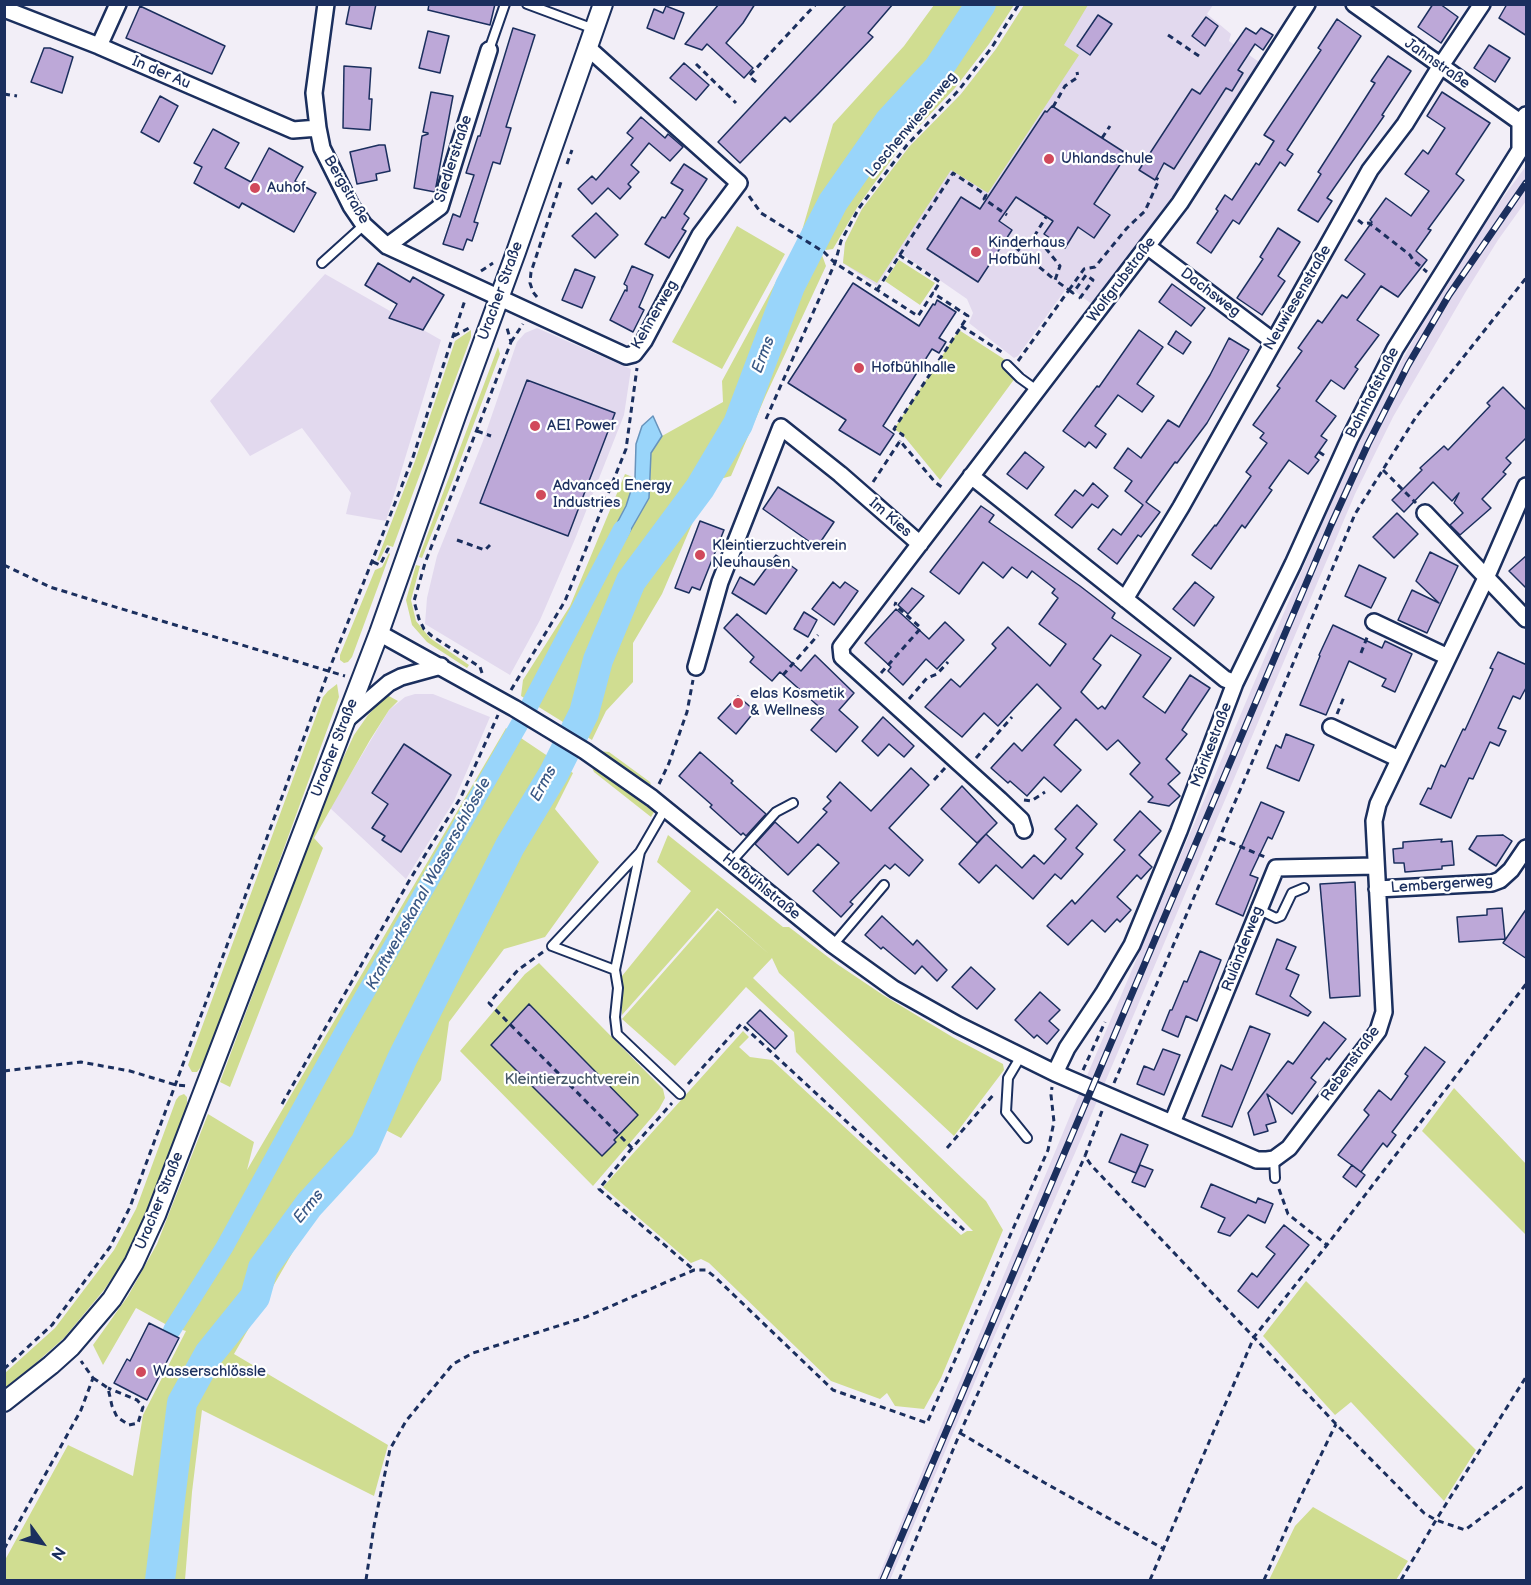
<!DOCTYPE html>
<meta charset="utf-8">
<style>
body{margin:0}
#map{position:relative;width:1531px;height:1585px;overflow:hidden;background:#f2eef7;font-family:"Balsamiq Sans",sans-serif}
canvas{display:block}
.frame{position:absolute;inset:0;border:6px solid #1b2f5e;pointer-events:none}
.north{position:absolute;left:12px;top:1513px;width:60px;height:60px;-webkit-text-stroke:4px #fff;paint-order:stroke;rotate:123deg;font-size:16px;font-weight:700;line-height:24px;text-align:center;color:#1b2f5e}
.north::after{content:'';display:block;margin:auto;width:21px;height:27px;background:#1b2f5e;clip-path:polygon(50% 0,100% 100%,50% 72%,0 100%)}
</style>
<div id="map">
<canvas width="1531" height="1585"></canvas>
<div class="frame"></div>
<div class="north">N</div>
</div>
<script>
const ctx = document.querySelector('canvas').getContext('2d');
ctx.lineJoin = 'round';
function fillPath(path, color) { ctx.fillStyle = color; ctx.fill(path, 'evenodd'); }
const poly = rows => new Path2D(rows.map(r => 'M' + r).join(''));
function stroke(path, color, width, dash) { ctx.strokeStyle = color; ctx.lineWidth = width; ctx.lineCap = dash ? 'butt' : 'round'; ctx.setLineDash(dash || []); ctx.stroke(path); }
function label(font, color, halo, rows, align = 'center') {
  ctx.font = font + ' "Balsamiq Sans",sans-serif'; ctx.lineWidth = 4.5; ctx.setLineDash([]); ctx.textBaseline = 'middle'; ctx.strokeStyle = halo; ctx.fillStyle = color; for (const [text, x, y, turn = 0] of rows) {
    ctx.save(); ctx.translate(x, y); ctx.rotate((+turn || 0) * Math.PI / 180); ctx.textAlign = isNaN(turn) ? turn : align; if (halo) ctx.strokeText(text, 0, 0); ctx.fillText(text, 0, 0); ctx.restore();
  }
}
fillPath(poly([
 [1024,5,1213,5,1207,14,1231,34,1229,41,1262,64,1181,185,1093,305,1068,286,1018,356,1014,358,969,323,973,313,967,299,899,252,877,286,843,263,845,243,862,209,909,147,961,94,996,49],
 [1526,166,1526,201,1498,240,1465,293,1393,417,1355,494,1075,1153,991,1344,890,1580,877,1580,1077,1099,1337,488,1376,406,1438,297,1480,229],
 [325,274,441,340,386,521,346,514,351,493,302,428,250,456,210,401],
 [537,328,631,369,624,415,575,539,540,620,510,675,425,624,427,598,437,556,483,441,517,342,525,333],
 [415,694,433,694,490,717,454,801,406,879,330,808,389,710,405,697]
]), '#e2d9ee');
fillPath(poly([
 [934,5,1014,5,989,44,955,88,904,142,858,206,833,249,826,250,801,234,833,124,904,46],
 [1024,5,1088,5,1064,45,1079,55,988,193,951,170,877,283,843,263,845,243,862,209,909,147,961,94,996,49],
 [737,226,785,254,722,369,672,342],
 [798,239,822,255,826,266,766,395,731,476,720,479,704,496,662,594,633,643,633,682,606,711,592,740,521,696,523,680,570,606,625,474,635,478,626,506,606,544,617,553,649,498,651,453,662,436,723,402,722,381,790,256],
 [899,260,935,283,920,305,885,281],
 [471,330,471,337,393,547,387,545,379,561,377,560,415,461,455,341],
 [959,330,1021,370,940,480,903,435,894,429],
 [498,347,500,354,451,485,422,558,419,557,437,509],
 [389,553,390,554,352,657,348,662,344,663,340,660,340,655,375,570,382,567],
 [416,565,420,566,411,600,416,621,430,638,469,665,467,668,427,642,412,625,406,600],
 [337,684,339,697,323,741,220,1024,204,1063,197,1072,192,1072,188,1065,323,697,328,691],
 [387,695,398,701,389,710,370,740,314,838,323,848,230,1087,220,1082,304,857,318,812,354,735,368,715],
 [506,728,573,773,555,809,599,862,545,937,504,949,449,1022,441,1080,401,1138,380,1127,324,1198,234,1354,388,1445,374,1496,202,1410,192,1492,185,1580,5,1580,5,1560,68,1445,133,1476,143,1415,186,1331,167,1325,136,1308,103,1365,93,1345,128,1296,157,1244,208,1114,254,1142,247,1170],
 [599,751,609,752,650,782,651,785],
 [590,763,654,812,651,817,594,772],
 [668,835,783,927,789,927,837,964,883,995,954,1038,1003,1064,1004,1070,954,1136,779,973,772,958,753,978,986,1201,1003,1230,941,1378,924,1409,895,1406,887,1393,880,1399,831,1381,709,1263,701,1259,691,1263,603,1187,743,1031,749,1037,739,1047,750,1057,772,1060,961,1235,967,1231,973,1231,796,1052,794,1032,746,987,675,1066,622,1019,718,910,769,954,717,908,622,1015,622,976,691,891,657,862],
 [539,963,663,1089,665,1098,659,1109,593,1186,460,1051,525,974],
 [1454,1088,1526,1164,1526,1235,1422,1131],
 [184,1094,187,1097,187,1103,184,1119,149,1215,126,1258,104,1290,64,1338,19,1378,5,1388,5,1373,55,1328,114,1250,136,1209,176,1100,179,1096],
 [1306,1281,1476,1450,1444,1501,1351,1402,1335,1415,1263,1336],
 [1313,1507,1408,1561,1396,1580,1269,1580,1295,1526]
]), '#d0dd91');
const water = poly([
 [653,416,662,436,651,453,649,498,617,554,606,544,626,506,635,478,636,444,642,426,653,416]
]);
fillPath(water, '#99d5fa');
stroke(water, '#6793bc', 1.5);
stroke(poly([
 [172,1330,224,1248,342,1034,523,718,622,529]
]), '#99d5fa', 18);
stroke(poly([
 [160,1580,182,1403,209,1354,255,1297,263,1268,309,1205,365,1144,402,1059,510,846,554,773,584,713,598,660,631,581,700,488,738,424,790,286,833,202,889,122,938,69,981,4]
]), '#99d5fa', 30);
const building = poly([
 [350,4,376,4,371,29,346,24,350,4],
 [429,4,495,4,490,25,428,10,429,4],
 [719,4,755,4,743,23,726,43,753,68,744,78,707,44,702,50,685,44,719,4],
 [847,4,893,4,868,33,873,37,818,94,790,122,785,117,740,163,718,142,847,4],
 [1433,4,1440,4,1458,17,1441,43,1418,27,1433,4],
 [1507,4,1527,4,1527,36,1499,18,1507,4],
 [140,6,225,46,212,74,126,38,140,6],
 [666,6,684,13,674,39,647,28,654,9,663,13,666,6],
 [1098,15,1112,24,1090,55,1077,46,1098,15],
 [1206,17,1218,26,1205,46,1192,36,1206,17],
 [1337,19,1361,36,1287,150,1293,154,1285,166,1280,162,1239,224,1233,220,1211,253,1197,243,1218,211,1216,209,1225,195,1232,200,1256,163,1259,165,1274,141,1264,135,1321,50,1318,48,1337,19],
 [513,28,535,35,506,127,511,128,500,164,493,162,474,222,478,223,472,241,467,239,463,250,443,244,453,214,460,217,474,175,466,173,478,136,480,136,513,28],
 [1246,28,1256,34,1261,28,1273,35,1263,50,1255,44,1238,70,1243,73,1232,91,1226,88,1174,169,1164,163,1155,180,1139,170,1192,89,1200,94,1246,28],
 [428,31,449,36,440,73,419,68,428,31],
 [1489,45,1510,58,1495,82,1474,68,1489,45],
 [44,48,50,48,73,57,62,93,31,82,44,48],
 [1388,56,1411,71,1382,115,1384,116,1327,198,1332,201,1318,222,1298,210,1321,174,1318,172,1375,83,1371,81,1388,56],
 [684,63,709,85,696,100,670,78,684,63],
 [344,66,371,68,369,99,372,99,370,130,343,128,344,66],
 [431,92,453,96,435,192,414,188,422,136,428,134,428,133,423,132,431,92],
 [1442,92,1490,123,1456,174,1464,180,1428,229,1431,230,1416,251,1427,260,1398,297,1381,286,1357,320,1379,335,1355,367,1358,369,1344,389,1331,380,1316,401,1336,416,1321,436,1327,440,1315,457,1319,460,1308,474,1289,460,1269,488,1272,490,1245,528,1242,525,1211,569,1192,555,1215,525,1216,526,1251,476,1246,472,1267,443,1260,438,1264,433,1253,425,1280,388,1277,386,1302,351,1298,348,1318,320,1322,323,1342,295,1347,298,1365,274,1345,260,1372,222,1370,220,1386,198,1411,216,1429,191,1405,174,1423,150,1428,154,1445,128,1427,116,1442,92],
 [160,96,178,106,159,142,141,132,160,96],
 [1052,106,1127,154,1094,204,1110,215,1094,238,1078,227,1065,248,1044,234,1053,221,1016,197,999,221,1012,230,978,282,927,249,961,197,980,209,1045,111,1047,112,1052,106],
 [641,117,665,138,668,134,683,147,670,161,649,143,631,165,639,172,628,184,631,187,620,199,608,188,592,204,578,189,592,176,596,180,633,138,627,133,641,117],
 [213,129,239,143,225,168,251,182,269,148,303,167,295,181,316,193,294,232,242,203,239,208,194,183,202,167,194,163,213,129],
 [379,145,385,145,390,171,376,174,377,180,357,184,350,152,379,145],
 [684,164,707,179,684,214,689,218,682,229,686,231,669,258,645,244,662,217,665,218,683,190,671,183,684,164],
 [596,213,618,235,595,258,572,236,596,213],
 [1278,228,1300,242,1278,276,1285,281,1262,315,1237,298,1263,259,1260,257,1278,228],
 [378,263,410,282,413,277,444,295,423,330,389,318,397,304,365,285,378,263],
 [632,266,653,275,639,307,644,310,633,332,610,320,625,290,627,291,627,286,624,284,632,266],
 [575,269,595,277,582,308,562,300,575,269],
 [853,283,919,326,933,304,935,305,937,300,956,312,939,338,946,342,939,353,932,349,883,426,894,434,880,455,839,430,846,420,788,383,853,283],
 [1172,284,1205,308,1191,326,1159,302,1172,284],
 [1139,330,1163,347,1137,384,1154,396,1142,412,1118,395,1095,426,1106,434,1096,448,1089,442,1085,447,1063,431,1097,386,1099,387,1139,330],
 [1176,331,1191,342,1183,354,1168,344,1176,331],
 [1229,338,1249,350,1207,423,1177,463,1175,462,1146,502,1160,512,1141,537,1138,535,1117,564,1098,549,1113,529,1121,535,1143,505,1125,491,1132,481,1114,468,1128,448,1141,458,1168,420,1179,427,1210,375,1229,338],
 [527,380,615,413,568,536,480,503,527,380],
 [1503,387,1527,411,1527,437,1506,458,1511,463,1503,472,1506,474,1482,499,1491,508,1460,535,1450,525,1463,513,1454,503,1459,493,1452,501,1433,482,1404,512,1392,500,1422,470,1420,468,1444,446,1448,450,1490,406,1487,403,1503,387],
 [1025,452,1044,467,1027,489,1007,474,1025,452],
 [1093,483,1108,496,1098,508,1092,504,1072,528,1055,515,1075,490,1083,496,1093,483],
 [778,487,834,522,817,547,763,509,778,487],
 [981,506,994,515,989,522,1080,586,1115,613,1112,618,1171,658,1143,697,1165,713,1190,675,1210,688,1182,730,1187,734,1166,759,1180,773,1168,784,1180,796,1169,806,1148,802,1153,797,1130,774,1140,763,1118,740,1107,750,1076,719,1054,745,1081,770,1061,792,1044,777,1027,796,1010,781,1008,783,991,768,1014,743,1022,751,1061,708,1037,684,998,726,984,713,962,737,925,707,951,679,960,687,996,648,992,644,1008,627,1050,666,1066,644,1039,624,1058,598,1052,593,1055,589,1032,571,1027,578,1012,567,1003,578,983,562,959,594,930,572,981,506],
 [1111,635,1141,655,1105,709,1102,706,1098,709,1081,692,1101,665,1093,659,1111,635],
 [1397,513,1418,534,1394,558,1373,537,1397,513],
 [700,521,724,530,700,590,692,587,689,593,675,588,700,521],
 [1430,552,1458,566,1427,633,1398,620,1412,590,1439,603,1416,581,1430,552],
 [776,555,797,570,766,614,732,593,740,577,754,585,776,555],
 [1527,555,1527,589,1509,571,1527,555],
 [1359,565,1386,578,1371,608,1345,596,1359,565],
 [833,582,840,588,845,582,858,591,834,625,812,609,833,582],
 [1195,582,1214,597,1194,626,1173,609,1195,582],
 [912,588,924,596,908,614,898,605,912,588],
 [896,609,929,639,945,622,964,640,937,669,926,659,903,685,888,671,891,667,865,643,896,609],
 [804,612,817,620,808,637,794,629,804,612],
 [737,614,801,671,815,655,854,693,839,710,858,727,836,752,811,730,826,713,780,672,772,681,750,662,754,657,724,628,737,614],
 [1333,625,1382,648,1385,641,1412,654,1395,692,1382,686,1386,679,1349,661,1326,715,1300,705,1320,656,1319,655,1333,625],
 [1498,652,1527,665,1527,686,1520,699,1513,696,1498,728,1506,731,1499,746,1490,742,1473,779,1469,778,1451,818,1420,804,1428,788,1431,789,1441,765,1445,767,1463,729,1465,730,1493,669,1490,668,1498,652],
 [738,696,755,711,736,734,718,718,738,696],
 [883,717,914,746,904,757,889,744,878,756,862,741,883,717],
 [1286,734,1314,745,1299,781,1267,768,1276,745,1281,748,1286,734],
 [404,744,451,775,401,852,382,840,385,836,372,828,388,804,372,793,404,744],
 [700,752,733,781,731,783,766,814,746,836,743,833,741,835,710,807,712,805,679,776,700,752],
 [911,768,929,785,889,828,923,860,909,876,895,864,890,869,885,865,850,902,853,904,841,917,813,891,839,863,818,844,788,875,755,844,775,822,798,843,827,812,823,809,831,801,827,797,840,782,871,811,911,768],
 [962,786,997,823,977,843,941,809,962,786],
 [1261,802,1284,812,1272,839,1268,837,1250,875,1258,878,1243,916,1216,904,1261,802],
 [1077,805,1097,824,1076,848,1083,854,1061,879,1055,874,1033,899,996,865,979,883,959,864,986,834,1022,868,1034,855,1044,864,1066,839,1055,829,1077,805],
 [1140,811,1161,831,1139,855,1152,867,1141,879,1137,875,1117,897,1131,910,1120,922,1117,919,1105,932,1092,920,1068,945,1047,926,1072,900,1075,904,1125,850,1114,840,1140,811],
 [1503,835,1512,841,1496,866,1469,849,1477,836,1503,835],
 [1442,839,1441,842,1452,841,1454,865,1442,866,1442,869,1405,872,1404,863,1394,863,1393,849,1403,848,1403,842,1442,839],
 [1355,882,1360,996,1330,998,1320,884,1355,882],
 [1502,908,1505,939,1459,942,1457,917,1487,915,1487,909,1502,908],
 [1527,908,1527,959,1503,943,1527,908],
 [882,916,913,945,917,940,947,970,937,981,922,966,915,974,883,947,881,949,865,935,882,916],
 [1277,939,1296,947,1286,969,1299,975,1290,996,1311,1012,1308,1016,1256,994,1277,939],
 [1200,951,1221,960,1197,1021,1186,1016,1178,1037,1162,1030,1170,1010,1172,1010,1184,981,1187,982,1200,951],
 [971,967,995,989,977,1009,952,987,971,967],
 [1040,992,1060,1010,1049,1021,1059,1030,1047,1044,1037,1035,1034,1038,1015,1020,1040,992],
 [529,1004,638,1115,614,1140,616,1142,602,1156,491,1045,529,1004],
 [760,1010,787,1036,775,1049,747,1023,760,1010],
 [1324,1022,1346,1039,1329,1060,1327,1058,1311,1078,1316,1082,1292,1114,1267,1094,1276,1122,1266,1125,1268,1131,1254,1135,1248,1113,1288,1061,1293,1064,1324,1022],
 [1250,1026,1270,1034,1232,1127,1202,1116,1221,1065,1232,1070,1250,1026],
 [1425,1047,1445,1062,1392,1132,1396,1135,1387,1147,1383,1143,1361,1172,1338,1155,1369,1115,1364,1110,1379,1090,1391,1100,1408,1076,1405,1074,1425,1047],
 [1163,1049,1180,1055,1164,1095,1137,1084,1144,1066,1154,1070,1163,1049],
 [1121,1134,1148,1145,1136,1173,1109,1162,1121,1134],
 [1140,1165,1153,1170,1145,1187,1132,1182,1140,1165],
 [1352,1165,1365,1175,1356,1187,1343,1177,1352,1165],
 [1211,1184,1256,1203,1258,1198,1273,1204,1265,1223,1248,1215,1230,1236,1218,1232,1225,1218,1201,1207,1211,1184],
 [1284,1225,1309,1245,1258,1308,1238,1291,1252,1273,1257,1277,1275,1254,1266,1247,1284,1225],
 [149,1323,179,1338,147,1400,114,1383,127,1359,130,1361,149,1323]
]);
fillPath(building, '#bda8d8');
stroke(building, '#1b2f5e', 1.5);
const service = poly([
 [527,4,594,29],
 [489,50,505,4],
 [322,263,364,225],
 [1007,365,1020,378,1038,391],
 [640,852,552,946,615,970,640,852,665,809],
 [731,862,776,812,793,803],
 [1258,909,1276,918,1281,916,1292,893,1304,888],
 [833,945,884,885],
 [615,970,618,988,615,1017,617,1034,680,1094],
 [1021,1056,1008,1078,1006,1112,1027,1138],
 [1274,1159,1275,1178]
]);
const minor = poly([
 [326,4,314,93,318,128,322,148,351,206,364,225,387,246,626,356,634,354,644,341,700,235,739,183,587,47],
 [1354,4,1520,122],
 [4,9,99,46,293,130,318,128],
 [99,46,118,4],
 [387,246,440,207,489,50],
 [1147,246,1273,341],
 [971,476,1198,657,1225,679,1235,683],
 [1425,513,1526,619],
 [1125,599,1181,507,1370,170,1405,124,1440,67,1482,4],
 [1374,622,1448,657],
 [379,633,514,708,585,751,652,798,833,945,894,989,958,1025,1055,1073,1234,1150,1257,1160,1267,1160,1274,1159,1289,1148,1378,1031,1384,1012,1374,821,1378,804,1486,578,1526,486],
 [696,667,720,582,781,427,840,474,920,544],
 [346,720,389,683,401,677,441,666],
 [1331,727,1399,759],
 [1024,830,1021,820,1000,800,842,657,841,647,1180,203,1307,4],
 [1377,889,1492,883,1500,880,1511,870,1526,848],
 [1055,1073,1067,1048,1103,994,1132,945,1179,831,1235,683,1293,564,1350,438,1395,349,1520,150,1520,122,1526,115],
 [1172,1123,1276,868,1376,866]
]);
const tertiary = poly([
 [4,1402,51,1365,71,1347,112,1299,134,1263,156,1215,379,633,457,413,516,252,603,4]
]);
stroke(service, '#1b2f5e', 12);
stroke(minor, '#1b2f5e', 20);
stroke(tertiary, '#1b2f5e', 22);
stroke(poly([
 [1168,35,1199,56],
 [696,64,736,103],
 [756,82,749,76,816,4],
 [4,94,17,96],
 [1053,107,1065,86,1078,77,1077,72],
 [1102,138,1110,126],
 [567,164,572,150],
 [749,196,761,213,824,252,835,263,918,316,933,293,968,316,894,429,903,435,900,441],
 [1358,220,1363,224,1369,223,1410,255,1413,260,1427,272],
 [1015,247,1055,280],
 [899,255,940,282,933,293],
 [481,271,493,263],
 [877,290,953,173,986,195,984,199,1007,215],
 [1069,290,1084,269,1095,267,1127,228,1145,211,1159,180,1156,178],
 [1069,290,1073,293,1086,275,1093,280,1080,298,1084,301],
 [537,297,533,292,530,283,531,272,562,179],
 [961,326,1005,354],
 [454,336,469,328],
 [511,342,523,324],
 [1018,361,1069,290,1055,280,1060,266,1035,235,1046,217],
 [766,419,835,263,841,241,859,208,907,145,958,91,992,47,1019,4],
 [477,431,491,436],
 [1319,452,1325,456,1326,455],
 [1383,470,1416,503],
 [873,482,900,441,935,482,943,488],
 [457,540,485,550,490,545],
 [373,562,380,565,388,549,391,550],
 [4,565,50,587,102,603,345,676],
 [1361,653,1368,635],
 [482,673,480,667,432,636,424,629,419,619,414,601,425,563,511,342,507,328],
 [881,673,921,628,895,605,896,602],
 [783,675,818,635],
 [511,690,565,601,626,449,637,368],
 [909,699,927,678,937,674,948,662],
 [1337,714,1344,697],
 [976,758,1012,717],
 [934,780,945,768],
 [659,784,669,763,687,712,693,680],
 [1024,800,1031,801,1045,792],
 [1220,838,1265,857],
 [543,952,518,970,489,1003,632,1148,672,1103],
 [1083,1070,1105,1022],
 [4,1071,81,1062,130,1071,176,1085,188,1086],
 [1114,1083,1253,760,1355,514,1416,417,1526,278],
 [688,1084,741,1024,964,1230],
 [282,1104,409,881,461,797,498,715],
 [1102,1111,1085,1156,1091,1165,1336,1424,1424,1513,1436,1520,1465,1530,1526,1484],
 [632,1148,599,1189,694,1270],
 [947,1148,995,1093],
 [1279,1189,1288,1214,1327,1245],
 [4,1369,52,1325,110,1247,130,1207,329,670,412,460,465,300],
 [93,1378,108,1388,112,1406,117,1417,129,1425,138,1423,143,1407,137,1400,108,1388],
 [960,1433,1045,1483,1164,1549],
 [4,1549,81,1410,93,1378,81,1361],
 [366,1580,374,1526,390,1449,406,1421,453,1364,473,1353,586,1317,694,1270,706,1270,715,1277,833,1390,927,1423,1048,1150,1054,1122,1051,1095,1052,1087],
 [899,1580,960,1433,1085,1156],
 [1150,1580,1254,1337,1327,1245,1526,984],
 [1264,1580,1299,1500,1336,1424],
 [1401,1580,1436,1520,1526,1377]
]), '#1b2f5e', 3, [6, 4.5]);
stroke(service, '#fff', 8);
stroke(minor, '#fff', 15);
stroke(tertiary, '#fff', 18);
const rail = poly([
 [883,1580,1331,525,1368,444,1408,365,1449,295,1526,183]
]);
stroke(rail, '#1b2f5e', 7);
stroke(rail, '#fff', 4.5, [14]);
for (const [x, y, r, color] of [
 [1049,159,6,"#d1495b"],
 [255,188,6,"#d1495b"],
 [976,252,6,"#d1495b"],
 [859,368,6,"#d1495b"],
 [535,426,6,"#d1495b"],
 [541,495,6,"#d1495b"],
 [700,555,6,"#d1495b"],
 [738,703,6,"#d1495b"],
 [141,1372,6,"#d1495b"]
]) { const dot = new Path2D(); dot.arc(x, y, r, 0, 2 * Math.PI); ctx.fillStyle = color; ctx.fill(dot); stroke(dot, '#fff', 2); }
label('15px', '#1b2f5e', '#fff', [
 ["Jahnstraße",1437,64,35],
 ["In der Au",161,73,23],
 ["Loschenwiesenweg",912,125,-50],
 ["Siedlerstraße",454,159,-72],
 ["Bergstraße",346,190,60],
 ["Wolfgrubstraße",1122,280,-53],
 ["Uracher Straße",501,291,-70],
 ["Dachsweg",1210,293,37],
 ["Neuwiesenstraße",1298,298,-60],
 ["Kehnerweg",655,315,-60],
 ["Bahnhofstraße",1373,393,-63],
 ["Im Kies",890,518,41],
 ["Mörikestraße",1212,745,-69],
 ["Uracher Straße",335,748,-69],
 ["Lembergerweg",1442,885,-4],
 ["Hofbühlstraße",761,887,39],
 ["Ruländerweg",1243,949,-69],
 ["Rebenstraße",1351,1064,-54],
 ["Uracher Straße",160,1201,-68]
]);
label('15px', '#1b2f5e', '#fff', [
 ["Uhlandschule",1061,159],
 ["Auhof",267,188],
 ["Kinderhaus",988,243],
 ["Hofbühl",988,260],
 ["Hofbühlhalle",871,368],
 ["AEI Power",547,426],
 ["Advanced Energy",553,486],
 ["Industries",553,503],
 ["Kleintierzuchtverein",712,546],
 ["Neuhausen",712,563],
 ["elas Kosmetik",750,694],
 ["& Wellness",750,711],
 ["Wasserschlössle",153,1372]
], 'left');
label('15px', '#485a6b', '#fff', [
 ["Kleintierzuchtverein",572,1080]
]);
label('italic 16px', '#3a5885', '#fff', [
 ["Erms",764,355,-69],
 ["Erms",544,784,-61],
 ["Kraftwerkskanal Wasserschlössle",429,884,-61],
 ["Erms",309,1207,-51]
]);
</script>
